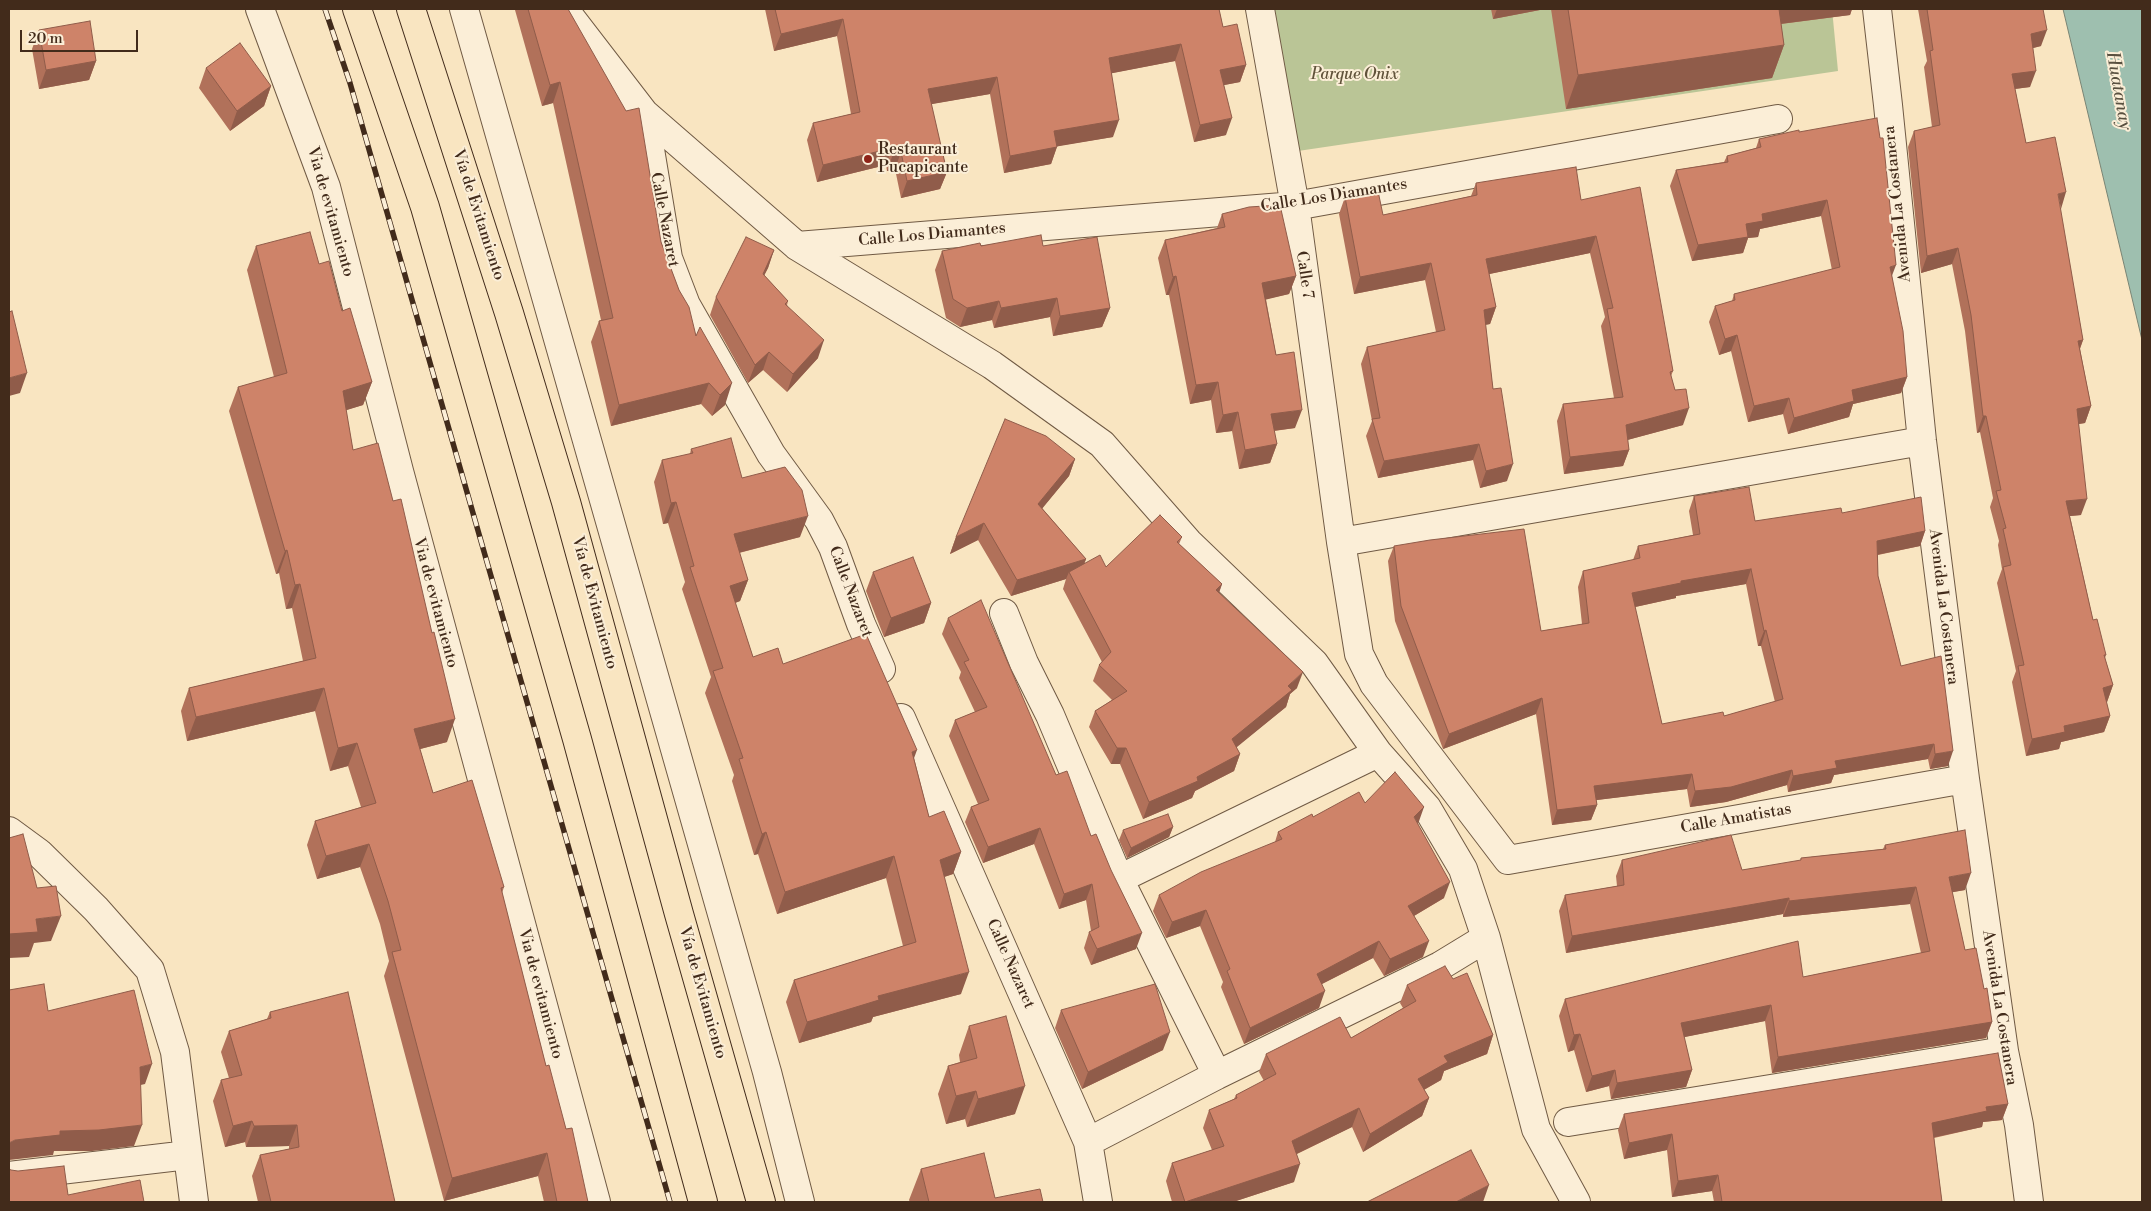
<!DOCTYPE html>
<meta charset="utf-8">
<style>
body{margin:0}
#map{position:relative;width:2151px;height:1211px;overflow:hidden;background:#f9e5c1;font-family:"Libre Bodoni",serif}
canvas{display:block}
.frame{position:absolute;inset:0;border:10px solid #422b1b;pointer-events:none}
.scale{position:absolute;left:20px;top:30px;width:118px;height:22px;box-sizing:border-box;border:2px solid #422b1b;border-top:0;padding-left:6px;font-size:15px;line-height:18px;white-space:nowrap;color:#422b1b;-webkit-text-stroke:4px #fbeed7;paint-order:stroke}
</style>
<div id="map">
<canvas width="2151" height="1211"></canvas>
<div class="frame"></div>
<div class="scale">20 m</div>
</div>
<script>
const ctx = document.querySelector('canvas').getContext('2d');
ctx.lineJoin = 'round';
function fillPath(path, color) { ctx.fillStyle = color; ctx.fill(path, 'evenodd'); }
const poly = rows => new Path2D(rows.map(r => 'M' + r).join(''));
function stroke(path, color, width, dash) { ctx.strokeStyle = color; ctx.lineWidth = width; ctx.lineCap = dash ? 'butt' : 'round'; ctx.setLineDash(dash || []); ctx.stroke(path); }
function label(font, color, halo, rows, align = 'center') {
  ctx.font = font + ' "Libre Bodoni",serif'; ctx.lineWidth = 4; ctx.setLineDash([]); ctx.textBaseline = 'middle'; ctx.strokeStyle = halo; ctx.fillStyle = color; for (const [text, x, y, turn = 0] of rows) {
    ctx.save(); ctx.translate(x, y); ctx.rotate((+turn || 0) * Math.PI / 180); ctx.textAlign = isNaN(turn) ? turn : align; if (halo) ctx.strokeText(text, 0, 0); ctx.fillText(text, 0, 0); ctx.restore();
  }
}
fillPath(poly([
 [1274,9,1832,9,1838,71,1298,151]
]), '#bac596');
const water = poly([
 [2063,9,2142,9,2142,340,2063,9]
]);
fillPath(water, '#9ebfaf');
stroke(water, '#798474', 1);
const street = poly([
 [260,9,326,187,399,471,596,1202],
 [464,9,767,1072,800,1202],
 [564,9,644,113,668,258,686,305,771,454,819,520,833,547,861,624,881,669],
 [1260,9,1295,206,1341,542,1359,654,1374,684,1508,860,1965,779],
 [1877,9,1888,105,1922,441,1965,779,2004,1051,2019,1125,2029,1202],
 [644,113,797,246,992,365,1102,444,1188,542,1314,663,1378,753,1427,808,1463,869,1486,938,1536,1129,1576,1202],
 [797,246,1295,206,1778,119],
 [1341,542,1922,441],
 [1004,613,1024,663,1050,715,1119,879,1217,1075],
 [901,718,1088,1142,1098,1202],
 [9,831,39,853,96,909,150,970,175,1052,188,1155],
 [1119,879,1378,753],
 [1568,1122,2004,1051],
 [1088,1142,1217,1075,1440,966,1486,938],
 [9,1176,188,1155,194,1202]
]);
const highway = poly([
 [357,9,425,207,577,739,703,1202],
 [411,9,509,313,566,502,679,914,761,1202]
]);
stroke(street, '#705a44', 30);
stroke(highway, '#422b1b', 30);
stroke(street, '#fbeed7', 28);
stroke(highway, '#f9e5c1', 28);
const rail = poly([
 [325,9,350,83,670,1202]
]);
stroke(rail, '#422b1b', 5.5);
stroke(rail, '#fbeed7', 4, [11]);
fillPath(poly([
 [515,9,568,9,661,242,696,336,725,405,712,416,701,404,611,426,591,342,599,321,601,320,553,103,542,106,515,10],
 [765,9,1219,9,1223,27,1246,65,1240,82,1224,85,1226,135,1194,142,1175,61,1112,73,1113,137,1057,146,1051,164,1004,173,990,94,931,104,947,172,940,189,901,198,895,169,887,171,886,165,817,182,807,140,813,123,851,114,837,36,774,51],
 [1491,9,1545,9,1493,19],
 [1551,9,1852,9,1850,15,1781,24,1784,45,1772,78,1566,109],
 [1918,9,2043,9,2041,46,2033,48,2030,87,2015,89,2026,143,2060,209,2083,340,2080,349,2091,406,2085,423,2079,424,2081,515,2070,516,2093,620,2106,655,2105,658,2113,685,2107,702,2106,702,2110,716,2104,732,2061,742,2059,749,2026,756,2012,682,2016,671,1997,583,2002,569,1998,545,1999,541,1990,507,1993,498,1980,432,1977,433,1965,331,1952,264,1921,273,1908,147,1914,131,1932,127,1924,67,1927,61],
 [39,30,96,61,89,80,39,89,32,49],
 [206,68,271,86,264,106,230,131,199,88],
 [1799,132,1892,276,1907,377,1901,393,1853,404,1849,417,1788,434,1783,414,1748,422,1731,351,1719,355,1709,322,1715,306,1732,301,1734,294,1832,270,1821,216,1760,229,1758,237,1748,238,1743,253,1692,261,1670,186,1676,170,1724,162,1727,156,1756,148,1759,139],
 [1476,183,1581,200,1673,371,1671,376,1683,425,1627,440,1629,450,1623,466,1564,474,1557,421,1563,404,1614,398,1601,326,1605,317,1590,253,1489,274,1496,307,1490,324,1485,325,1493,389,1507,481,1480,488,1473,460,1378,478,1366,436,1372,421,1361,364,1367,347,1436,332,1425,280,1354,294,1339,214,1345,197,1383,215,1471,196],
 [1222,214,1296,276,1289,294,1266,299,1276,355,1295,428,1274,431,1277,444,1270,463,1239,469,1232,431,1216,433,1211,400,1190,404,1169,295,1166,295,1158,258,1165,240,1217,228],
 [256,246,319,264,342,311,372,382,363,405,346,410,353,450,447,742,420,749,433,793,504,887,502,893,546,1066,566,1129,588,1202,544,1202,538,1176,444,1201,384,976,389,961,380,924,360,867,317,879,307,845,315,821,361,807,348,766,330,771,315,711,187,741,181,711,189,688,303,661,292,608,286,609,279,573,276,574,229,411,238,387,274,377,247,270],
 [981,246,1043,246,1110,308,1102,327,1053,336,1050,317,994,328,992,320,960,327,946,318,935,270,942,251],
 [774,250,768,268,764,275,788,301,787,305,818,358,787,392,763,370,748,383,710,315,716,297],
 [691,449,742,478,800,537,739,553,748,580,740,601,735,603,753,657,783,664,914,758,929,817,961,852,953,874,944,877,961,994,873,1017,871,1022,799,1043,786,1002,794,980,903,946,886,878,777,914,758,854,754,855,732,781,734,775,705,693,711,677,682,589,685,582,668,523,663,524,654,482,662,460,690,454],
 [1075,459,1069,476,1042,508,1086,559,1084,564,1106,567,1182,537,1179,544,1222,584,1219,593,1297,688,1290,694,1286,707,1236,747,1240,754,1234,771,1195,791,1192,798,1143,819,1120,764,1111,764,1089,727,1095,711,1112,700,1093,681,1099,665,1102,662,1063,589,1066,579,1011,596,978,540,950,554,956,537],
 [1694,496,1755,521,1842,513,1925,531,1920,546,1878,555,1878,576,1901,666,1948,766,1930,769,1928,759,1834,775,1831,783,1788,792,1787,785,1726,802,1690,807,1687,789,1596,800,1597,805,1591,820,1552,825,1536,714,1443,749,1395,621,1388,561,1394,546,1541,631,1582,624,1578,587,1583,571,1633,560,1638,546,1693,535,1689,511],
 [1746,584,1758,646,1761,646,1775,702,1724,716,1662,724,1635,607,1676,598,1676,596],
 [873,572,931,603,924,623,884,637,866,591],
 [948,618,1056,775,1091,836,1136,949,1091,965,1084,948,1089,932,1091,931,1086,900,1059,909,1034,844,983,863,965,822,971,807,978,804,949,736,955,720,975,712,959,678,961,672,942,634],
 [1365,803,1418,824,1444,898,1414,916,1423,957,1384,976,1373,958,1322,984,1319,1008,1244,1044,1221,987,1223,982,1200,926,1166,938,1153,911,1159,895,1275,842,1278,832,1313,817],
 [1173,827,1169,837,1127,858,1119,840,1123,830],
 [1885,845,1965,890,1952,892,1965,950,1984,989,1992,1022,1986,1038,1772,1073,1765,1021,1684,1037,1692,1070,1686,1087,1611,1099,1609,1086,1586,1092,1574,1050,1568,1052,1559,1016,1565,999,1803,977,1921,953,1910,904,1783,917,1783,914,1566,953,1559,911,1565,895,1617,886,1616,876,1622,860,1742,870,1800,861,1801,858,1883,849],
 [1453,979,1493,1035,1487,1054,1444,1071,1441,1080,1424,1090,1429,1098,1422,1116,1363,1152,1352,1127,1297,1154,1294,1182,1233,1202,1172,1202,1166,1181,1172,1163,1212,1150,1203,1128,1209,1110,1234,1099,1236,1095,1264,1081,1259,1072,1266,1054,1351,1038,1403,1008,1400,1003,1407,985],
 [1061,1010,1163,1050,1082,1089,1055,1028],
 [270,1012,395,1202,258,1202,252,1176,260,1155,289,1149,289,1146,246,1147,245,1142,225,1147,213,1101,221,1080,229,1078,221,1052,229,1031,267,1019],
 [969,1026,1015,1114,967,1127,965,1119,946,1124,938,1094,948,1066,960,1062,959,1055],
 [2008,1104,2002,1120,1983,1122,1982,1127,1934,1138,1942,1202,1714,1202,1712,1191,1672,1197,1667,1150,1624,1159,1618,1130,1624,1114],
 [921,1169,995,1198,1043,1202,910,1202,909,1200]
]), '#b1715a');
fillPath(poly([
 [1497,9,1545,9,1493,19],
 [1771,9,1852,9,1850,15,1764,26],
 [843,19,837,36,774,51,781,34],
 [2047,30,2041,46,2025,50,2031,34],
 [1181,44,1175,61,1103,75,1109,58],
 [1784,45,1772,78,1566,109,1578,75],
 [96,61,89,80,39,89,46,70],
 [1246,65,1240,82,1214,87,1220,70],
 [2036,71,2030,87,2006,90,2012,74],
 [997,77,990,94,921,106,928,89],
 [560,82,553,103,542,106,550,85],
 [271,86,264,106,230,131,237,111],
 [1232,118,1226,135,1194,142,1200,125],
 [1119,120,1113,137,1048,148,1054,131],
 [1057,147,1051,164,1004,173,1010,156],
 [892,148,886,165,817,182,823,165],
 [901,152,895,169,887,171,893,154],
 [947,172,940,189,901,198,907,181],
 [2066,192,2061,209,2058,194],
 [1827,200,1821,216,1760,229,1758,237,1748,238,1743,253,1692,261,1698,245,1746,224,1762,214],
 [1596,236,1590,253,1480,276,1486,259],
 [1958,248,1952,264,1921,273,1927,256],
 [774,250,768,268,756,292,763,274],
 [1431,263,1425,280,1354,294,1360,277],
 [1896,265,1890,281,1890,267],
 [1176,276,1169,295,1166,295,1173,277],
 [1296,276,1289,294,1256,302,1262,283],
 [1057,298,1050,317,994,328,1001,308],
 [999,301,992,320,960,327,967,308],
 [1496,307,1490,324,1477,326,1484,310],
 [1110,308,1102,327,1053,336,1060,316],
 [1737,335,1731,351,1719,355,1725,339],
 [824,340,818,358,787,392,793,374],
 [2083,340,2077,356,2078,341],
 [769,352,763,370,748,383,755,365],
 [27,373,20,393,9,396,9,378],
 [1907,377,1901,393,1853,404,1849,417,1788,434,1794,418,1852,390],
 [372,382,363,405,334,414,343,391],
 [1218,382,1211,400,1190,404,1196,385],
 [709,383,701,404,611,426,619,405],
 [732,383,725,405,712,416,720,395],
 [1789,398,1783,414,1748,422,1754,406],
 [2091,406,2085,423,2071,425,2077,409],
 [1689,408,1683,425,1620,442,1626,425],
 [1302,410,1295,428,1264,432,1271,414],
 [1238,412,1232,431,1216,433,1223,415],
 [1983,416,1986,416,1980,432,1977,433],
 [1277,444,1270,463,1239,469,1245,450],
 [1479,444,1473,460,1378,478,1384,461],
 [1629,450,1623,466,1564,474,1570,457],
 [1075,459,1069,476,1032,521,1038,504],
 [1513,464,1507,481,1480,488,1486,471],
 [2087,499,2081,515,2060,517,2066,501],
 [676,502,668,523,663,524,671,503],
 [808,516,800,537,726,556,734,534],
 [984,523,978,540,950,554,956,537],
 [1925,531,1920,546,1871,556,1877,541],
 [287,550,279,573,276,574,285,551],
 [1086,559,1080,575,1069,572,1066,579,1011,596,1017,580],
 [1751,569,1746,584,1676,596,1676,598,1626,609,1632,593,1681,581],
 [748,580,740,601,722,608,730,586],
 [300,584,292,608,286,609,295,585],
 [1222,584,1216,600,1216,590],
 [931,603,924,623,884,637,891,618],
 [1766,630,1761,646,1758,646,1764,631],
 [1303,672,1297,688,1290,694,1286,707,1226,756,1232,739],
 [2113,685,2107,702,2097,704,2103,688],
 [324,688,315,711,187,741,196,717],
 [1542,698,1536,714,1443,749,1449,734],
 [2110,716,2104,732,2061,742,2059,749,2026,756,2032,739,2064,726],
 [455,719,447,742,405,753,414,729],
 [357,743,348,766,330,771,338,748],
 [1934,744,1928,759,1834,775,1831,783,1788,792,1793,776,1835,761],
 [1117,748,1126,748,1120,764,1111,764],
 [917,750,909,772,912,752],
 [1953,751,1948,766,1930,769,1935,754],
 [1240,754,1234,771,1195,791,1192,798,1143,819,1149,802],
 [1792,770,1787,785,1726,802,1690,807,1695,791],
 [1692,774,1687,789,1589,801,1594,786],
 [1597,805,1591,820,1552,825,1557,810],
 [1424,807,1418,824,1414,817],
 [1173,827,1169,837,1127,858,1131,848],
 [1040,828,1034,844,983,863,988,847],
 [766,832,758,854,754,855,762,834],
 [369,844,360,867,317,879,326,856],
 [961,852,953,874,932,881,940,860],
 [894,856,886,878,777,914,785,892],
 [1971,873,1965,890,1943,894,1949,877],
 [1450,882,1444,898,1402,923,1408,906],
 [1092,884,1086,900,1059,909,1064,894],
 [1916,887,1910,904,1783,917,1789,901],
 [1789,898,1783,914,1566,953,1572,936],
 [1206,910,1200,926,1166,938,1172,922],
 [61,916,51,941,34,943,29,957,9,958,9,934,36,919],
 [1142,933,1136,949,1091,965,1097,949],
 [1379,941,1373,958,1310,990,1317,974],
 [1429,941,1423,957,1384,976,1390,959],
 [969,972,961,994,873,1017,871,1022,799,1043,807,1022,878,996],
 [1325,991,1319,1008,1244,1044,1250,1028],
 [1771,1005,1765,1021,1675,1039,1681,1023],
 [1992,1022,1986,1038,1772,1073,1778,1057],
 [1170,1032,1163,1050,1082,1089,1088,1072],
 [1580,1034,1574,1050,1568,1052,1574,1035],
 [1493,1035,1487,1054,1444,1071,1441,1080,1411,1097,1418,1079,1444,1056],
 [152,1064,145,1084,132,1087,140,1067],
 [1615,1070,1609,1086,1586,1092,1592,1076],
 [1692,1070,1686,1087,1611,1099,1617,1083],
 [1025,1086,1015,1114,967,1127,978,1099],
 [976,1091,965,1119,946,1124,956,1096],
 [1429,1098,1422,1116,1363,1152,1370,1134],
 [2008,1104,2002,1120,1983,1122,1982,1127,1926,1139,1932,1123,1986,1107],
 [1359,1108,1352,1127,1286,1159,1292,1141],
 [252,1121,245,1142,225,1147,233,1126],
 [142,1125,134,1146,92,1151,54,1151,53,1155,9,1160,9,1143,15,1140,60,1131],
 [297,1125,289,1146,246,1147,254,1126],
 [1672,1134,1667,1150,1624,1159,1629,1143],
 [547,1153,538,1176,444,1201,452,1178],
 [1300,1164,1294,1182,1233,1202,1185,1202],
 [1718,1175,1712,1191,1672,1197,1678,1181],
 [1489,1185,1483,1202,1456,1202]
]), '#905c4a');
const building = poly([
 [528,9,568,9,626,111,639,108,661,242,679,290,689,307,696,336,700,327,732,383,720,395,709,383,619,405,599,321,613,318,560,82,550,85,528,9],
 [775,9,1219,9,1223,27,1237,24,1246,65,1220,70,1232,118,1200,125,1181,44,1109,58,1119,120,1054,131,1057,147,1010,156,997,77,928,89,947,172,907,181,901,152,893,154,892,148,823,165,813,123,860,112,843,19,781,34,775,9],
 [1568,9,1779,9,1784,45,1578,75,1568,9],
 [1927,9,2043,9,2047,30,2031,34,2036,71,2012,74,2026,143,2055,137,2066,192,2058,194,2083,340,2078,341,2091,406,2077,409,2087,499,2066,501,2093,620,2097,619,2106,655,2104,655,2113,685,2103,688,2110,716,2064,726,2065,732,2032,739,2018,666,2024,665,2003,567,2011,565,2003,529,2006,528,1996,491,2001,490,1986,416,1983,416,1971,315,1958,248,1927,256,1914,131,1940,125,1930,51,1933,50,1927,9],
 [90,21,96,61,46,70,39,30,90,21],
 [240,43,271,86,237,111,206,68,240,43],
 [1877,118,1880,138,1883,138,1896,265,1890,267,1903,331,1907,377,1852,390,1854,401,1794,418,1789,398,1754,406,1737,335,1725,339,1715,306,1735,300,1734,294,1840,267,1827,200,1762,214,1763,221,1746,224,1748,237,1698,245,1676,170,1728,162,1727,156,1761,147,1759,139,1799,130,1799,132,1877,118],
 [1576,167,1581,200,1640,187,1673,371,1670,372,1675,390,1686,389,1689,408,1626,425,1629,450,1570,457,1563,404,1623,397,1607,309,1613,308,1596,236,1486,259,1496,307,1484,310,1493,389,1501,388,1513,464,1486,471,1479,444,1384,461,1372,419,1380,418,1367,347,1445,330,1431,263,1360,277,1345,197,1378,191,1383,215,1477,195,1476,183,1576,167],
 [1280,205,1296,276,1262,283,1276,355,1294,352,1302,410,1271,414,1277,444,1245,450,1238,412,1223,415,1218,382,1196,385,1176,276,1173,277,1165,240,1225,227,1222,214,1249,207,1280,205],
 [310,232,319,264,329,261,342,311,350,308,372,382,343,391,353,450,378,443,393,501,401,499,432,633,434,632,455,719,414,729,433,793,472,780,504,887,501,888,546,1066,549,1065,566,1129,572,1128,588,1202,557,1202,547,1153,452,1178,392,952,401,950,388,901,369,844,326,856,315,821,376,803,357,743,338,748,324,688,196,717,189,688,316,658,300,584,295,585,287,550,285,551,238,387,287,373,256,246,310,232],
 [1041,235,1043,246,1097,237,1110,308,1060,316,1057,298,1001,308,999,301,967,308,953,299,942,251,980,243,981,246,1041,235],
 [746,237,774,250,763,274,788,301,785,304,824,340,793,374,769,352,755,365,716,297,746,237],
 [12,311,27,373,9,378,9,312,12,311],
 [1005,419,1046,436,1075,459,1038,504,1086,559,1017,580,984,523,956,537,1005,419],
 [731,438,742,478,785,467,802,490,808,516,734,534,748,580,730,586,753,657,778,648,783,664,866,634,917,750,912,752,929,817,944,811,961,852,940,860,969,972,878,996,879,1000,807,1022,794,980,916,942,894,856,785,892,766,832,762,834,739,759,743,758,713,671,723,668,690,567,694,566,676,502,671,503,662,460,693,453,691,449,731,438],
 [1749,487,1755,521,1841,508,1842,513,1921,497,1925,531,1877,541,1878,576,1901,666,1941,656,1953,751,1935,754,1934,744,1835,761,1837,768,1793,776,1792,770,1731,787,1695,791,1692,774,1594,786,1597,805,1557,810,1542,698,1449,734,1401,606,1394,546,1430,540,1524,529,1541,631,1589,623,1583,571,1640,558,1638,546,1700,534,1694,496,1749,487],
 [1751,569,1764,631,1766,630,1783,699,1724,716,1723,712,1662,724,1632,593,1681,583,1681,581,1751,569],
 [1160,515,1182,537,1177,542,1222,584,1216,590,1303,672,1288,686,1292,690,1232,739,1240,754,1197,777,1198,781,1149,802,1126,748,1117,748,1095,711,1127,691,1099,665,1111,652,1069,572,1100,555,1106,567,1160,515],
 [913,557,931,603,891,618,873,572,913,557],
 [981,600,1056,775,1067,771,1091,836,1096,834,1111,870,1142,933,1097,949,1089,932,1099,927,1092,884,1064,894,1040,828,988,847,971,807,989,800,955,720,987,707,964,662,969,660,948,618,981,600],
 [1395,772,1424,807,1414,817,1450,882,1408,906,1429,941,1390,959,1379,941,1317,974,1325,991,1250,1028,1227,971,1230,969,1206,910,1172,922,1159,895,1201,872,1282,839,1278,832,1312,814,1313,817,1359,792,1365,803,1395,772],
 [1168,814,1173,827,1131,848,1123,830,1168,814],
 [1965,830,1971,873,1949,877,1965,950,1976,948,1984,989,1987,988,1992,1022,1778,1057,1771,1005,1681,1023,1692,1070,1617,1083,1615,1070,1592,1076,1580,1034,1574,1035,1565,999,1798,941,1803,977,1930,951,1916,887,1789,901,1789,898,1572,936,1565,895,1624,885,1622,860,1731,835,1742,870,1801,860,1801,858,1886,849,1885,845,1965,830],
 [23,834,37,888,56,886,61,916,36,919,38,932,9,934,9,838,23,834],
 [1445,966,1453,979,1467,973,1493,1035,1444,1056,1448,1062,1418,1079,1429,1098,1370,1134,1359,1108,1292,1141,1300,1164,1185,1202,1172,1163,1224,1146,1209,1110,1237,1098,1236,1095,1276,1074,1266,1054,1340,1017,1351,1038,1416,1001,1407,985,1445,966],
 [44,984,48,1011,134,990,152,1064,140,1067,142,1125,99,1130,60,1131,60,1135,15,1140,9,1143,9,990,44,984],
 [1155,984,1170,1032,1088,1072,1061,1010,1155,984],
 [348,992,395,1202,271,1202,260,1155,299,1147,297,1125,254,1126,252,1121,233,1126,221,1080,242,1075,229,1031,271,1018,270,1012,348,992],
 [1006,1016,1025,1086,978,1099,976,1091,956,1096,948,1066,977,1058,969,1026,1006,1016],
 [1998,1053,2008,1104,1986,1107,1987,1111,1932,1123,1942,1202,1722,1202,1718,1175,1678,1181,1672,1134,1629,1143,1624,1114,1998,1053],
 [1471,1150,1489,1185,1456,1202,1367,1202,1471,1150],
 [984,1153,995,1198,1040,1189,1043,1202,929,1202,921,1169,984,1153],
 [64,1166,68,1195,140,1180,144,1202,9,1202,9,1169,11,1170,18,1171,64,1166]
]);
fillPath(building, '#ce8369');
stroke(building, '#905c4a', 1);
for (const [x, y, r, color] of [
 [868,159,5,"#8f2418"]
]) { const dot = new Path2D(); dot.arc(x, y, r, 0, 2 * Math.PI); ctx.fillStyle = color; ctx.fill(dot); stroke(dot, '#fbeed7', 2); }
label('italic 16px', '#60523a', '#fbeed7', [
 ["Parque Onix",1355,75]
]);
label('16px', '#422b1b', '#fbeed7', [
 ["Restaurant",878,150],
 ["Pucapicante",878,168]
], 'left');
label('16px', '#422b1b', '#fbeed7', [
 ["Calle Los Diamantes",1334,196,-9],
 ["Avenida La Costanera",1898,204,-96],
 ["Via de evitamiento",330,212,74],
 ["Vía de Evitamiento",478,215,72],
 ["Calle Nazaret",664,220,79],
 ["Calle Los Diamantes",932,235,-5],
 ["Calle 7",1304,275,82],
 ["Calle Nazaret",850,592,69],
 ["Via de evitamiento",435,603,75],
 ["Vía de Evitamiento",594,603,75],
 ["Avenida La Costanera",1943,607,83],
 ["Calle Amatistas",1736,819,-10],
 ["Calle Nazaret",1010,964,66],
 ["Vía de Evitamiento",702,993,74],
 ["Via de evitamiento",540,994,75],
 ["Avenida La Costanera",1999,1008,81]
]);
label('italic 18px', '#595040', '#fbeed7', [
 ["Huatanay",2118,91,80]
]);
</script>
